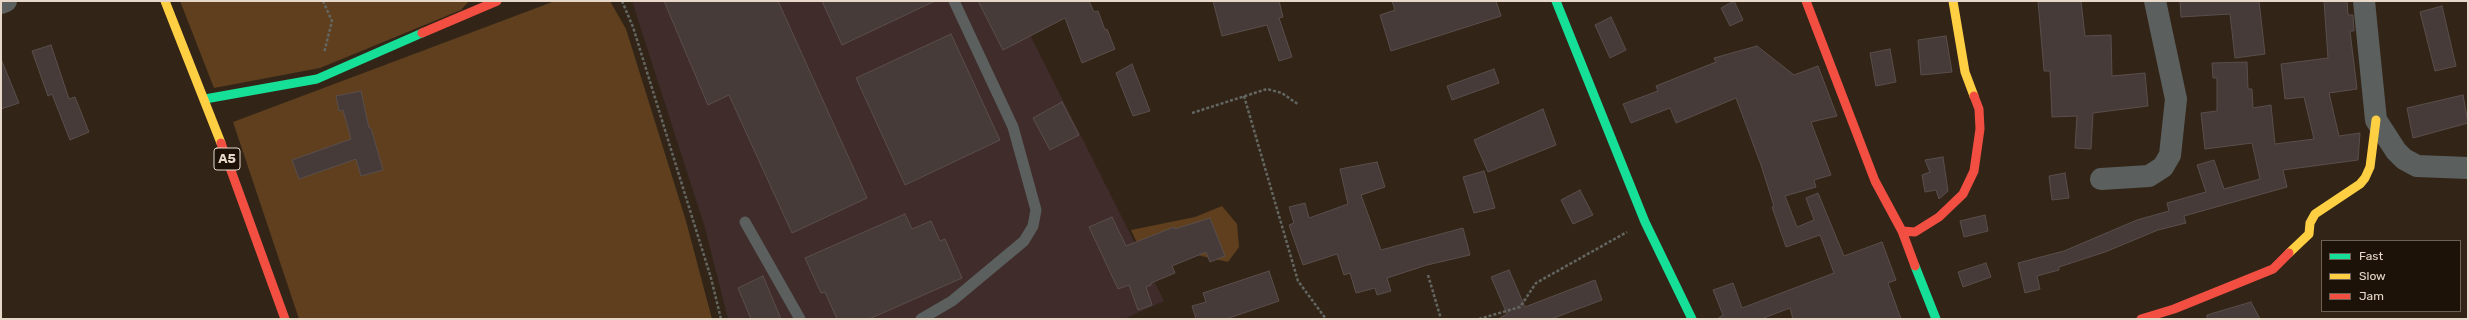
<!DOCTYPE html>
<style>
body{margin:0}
#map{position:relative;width:2469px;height:320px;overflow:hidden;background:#322518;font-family:Rubik,sans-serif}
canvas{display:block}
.frame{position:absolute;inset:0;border:2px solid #e7d8ca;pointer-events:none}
.legend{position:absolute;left:2321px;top:240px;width:140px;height:72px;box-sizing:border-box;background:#1c1208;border:1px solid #6d6156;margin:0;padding:5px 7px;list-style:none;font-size:12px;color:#e7d8ca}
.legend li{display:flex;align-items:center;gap:8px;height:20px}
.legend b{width:20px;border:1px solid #6d6156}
</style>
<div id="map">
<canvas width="2469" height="320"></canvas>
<div class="frame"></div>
<ul class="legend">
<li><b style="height:5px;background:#16e098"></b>Fast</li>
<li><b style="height:5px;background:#ffcf43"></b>Slow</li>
<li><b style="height:5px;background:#f24e42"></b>Jam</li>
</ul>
</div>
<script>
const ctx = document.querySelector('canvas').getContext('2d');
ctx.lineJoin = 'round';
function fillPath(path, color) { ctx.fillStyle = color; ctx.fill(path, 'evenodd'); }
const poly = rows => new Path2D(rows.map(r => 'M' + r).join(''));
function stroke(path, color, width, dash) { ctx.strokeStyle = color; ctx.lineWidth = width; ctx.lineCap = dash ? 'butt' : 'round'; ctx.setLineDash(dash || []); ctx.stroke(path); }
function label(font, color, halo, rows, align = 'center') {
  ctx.font = font + ' Rubik,sans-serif'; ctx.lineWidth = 4; ctx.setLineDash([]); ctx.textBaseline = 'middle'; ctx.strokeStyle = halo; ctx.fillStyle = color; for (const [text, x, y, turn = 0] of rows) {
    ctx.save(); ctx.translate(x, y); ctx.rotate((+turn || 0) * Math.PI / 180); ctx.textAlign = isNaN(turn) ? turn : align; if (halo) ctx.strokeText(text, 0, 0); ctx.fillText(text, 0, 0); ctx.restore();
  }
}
fillPath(poly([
 [632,1,1013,1,1164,301,1124,319,728,319,705,228]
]), '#3f2c2b');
fillPath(poly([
 [180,1,469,1,461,10,320,68,214,88],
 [555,1,610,1,626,29,686,221,712,319,299,319,233,122],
 [1222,206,1237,224,1239,247,1228,262,1197,255,1151,272,1131,230,1195,217]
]), '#5f3f1d');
const building = poly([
 [664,1,778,1,867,198,792,233,729,95,708,105,664,1],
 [822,1,935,1,842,45,822,1],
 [978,1,1089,1,1094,12,1098,11,1105,30,1107,29,1115,49,1082,63,1065,18,1003,50,978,1],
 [1213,1,1279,1,1283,17,1279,18,1292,57,1279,61,1267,25,1222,36,1213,1],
 [1392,1,1496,1,1501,16,1391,51,1380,15,1395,10,1392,1],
 [1734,1,1743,20,1730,26,1721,8,1734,1],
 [2038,1,2081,1,2085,36,2111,35,2112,76,2145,73,2148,106,2093,113,2091,149,2075,148,2077,116,2052,117,2050,71,2044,71,2038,1],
 [2180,1,2259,1,2265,54,2235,58,2230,14,2181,17,2180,1],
 [2324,1,2347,1,2348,15,2353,15,2354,31,2350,31,2357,89,2329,93,2339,136,2360,133,2358,160,2283,170,2287,187,2184,216,2186,223,2158,230,2105,252,2059,267,2059,270,2037,276,2040,289,2025,293,2018,263,2064,251,2137,220,2169,211,2167,203,2206,192,2197,165,2214,160,2224,189,2260,179,2252,143,2205,149,2201,113,2217,111,2217,78,2213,78,2212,63,2247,62,2248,89,2252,89,2253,108,2271,105,2275,144,2314,139,2304,97,2285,99,2281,64,2328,58,2324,1],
 [2442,6,2456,66,2435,71,2420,12,2442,6],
 [1611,17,1626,50,1610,58,1595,25,1611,17],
 [951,34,1000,140,905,185,856,78,951,34],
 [1946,36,1952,72,1921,75,1918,40,1946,36],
 [51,45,69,99,75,97,89,132,70,140,52,94,48,96,32,51,51,45],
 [1757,46,1794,75,1818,66,1837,116,1811,122,1831,175,1814,180,1816,187,1785,196,1797,227,1814,220,1806,198,1818,193,1844,256,1882,242,1896,280,1888,283,1901,319,1793,319,1790,308,1761,319,1717,319,1723,315,1713,290,1733,283,1742,308,1834,273,1820,235,1786,247,1772,207,1774,206,1761,165,1736,98,1676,123,1670,108,1631,123,1623,104,1658,91,1656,86,1716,62,1714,58,1757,46],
 [1890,49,1896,82,1876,86,1870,53,1890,49],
 [1,59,19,103,1,109,1,59],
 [1132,64,1150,111,1133,116,1116,73,1132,64],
 [1494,69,1499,83,1452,100,1447,86,1494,69],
 [361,91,369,128,371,128,383,170,361,176,356,159,299,179,292,160,351,139,343,110,339,111,336,96,361,91],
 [2463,95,2468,123,2413,138,2407,108,2463,95],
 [1062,102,1079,135,1050,150,1033,118,1062,102],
 [1543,109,1556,145,1488,172,1474,140,1543,109],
 [1943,157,1948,191,1939,199,1936,190,1925,192,1922,175,1930,172,1925,160,1943,157],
 [1377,162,1385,187,1361,195,1381,250,1463,228,1470,255,1427,265,1387,278,1391,291,1377,295,1375,288,1356,293,1350,273,1344,275,1337,254,1303,265,1289,225,1294,223,1289,207,1305,203,1309,218,1348,204,1340,169,1377,162],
 [1484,171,1495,208,1474,213,1463,177,1484,171],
 [2065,173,2069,198,2052,200,2049,176,2065,173],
 [1580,190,1593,215,1573,224,1561,200,1580,190],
 [905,214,912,229,931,221,940,241,945,239,962,278,869,319,837,319,825,292,821,293,805,258,905,214],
 [1985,215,1988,231,1964,237,1960,221,1985,215],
 [1112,217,1126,246,1174,227,1175,229,1210,218,1225,256,1210,262,1206,252,1172,266,1175,273,1151,283,1151,285,1146,287,1152,305,1138,310,1129,285,1118,289,1089,227,1112,217],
 [1986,263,1991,277,1963,287,1958,272,1986,263],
 [1509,270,1525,307,1595,280,1602,300,1551,319,1498,319,1507,314,1491,277,1509,270],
 [1269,271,1279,301,1226,319,1196,319,1192,306,1206,302,1203,293,1269,271],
 [763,276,781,319,751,319,738,288,763,276],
 [2251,302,2260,319,2207,319,2207,315,2251,302]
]);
fillPath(building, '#473b3a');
stroke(building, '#5a4e4b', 1);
stroke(poly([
 [323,1,332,21,324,53],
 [622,1,633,27,711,278,721,319],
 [1244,96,1298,281,1326,319],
 [1192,113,1267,89,1282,93,1299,105],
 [1428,275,1441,319],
 [1479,319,1520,307,1536,283,1627,232]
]), '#636661', 2.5, [3, 2]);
stroke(poly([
 [745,222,800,319],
 [921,319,952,301,1024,241,1033,226,1036,210,1013,127,954,1]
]), '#5b605e', 11);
stroke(poly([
 [2364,1,2376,120,2396,151,2404,159,2417,166,2468,168],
 [1,3,6,1],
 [2101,179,2149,176,2163,167,2170,155,2176,99,2155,1]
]), '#5b605e', 22);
stroke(poly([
 [1556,1,1645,222,1692,319],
 [205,99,317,79,422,33],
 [1915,266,1936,319]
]), '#16e098', 9);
stroke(poly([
 [165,1,221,143],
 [1953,1,1965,72,1974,96],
 [2289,253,2309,234,2310,223,2315,214,2360,184,2365,178,2370,167,2376,120]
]), '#ffcf43', 9);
stroke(poly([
 [1806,1,1875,181,1902,231,1915,266],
 [422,33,497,1],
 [221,143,285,319],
 [1902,231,1915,232,1939,217,1963,194,1974,171,1980,129,1979,109,1974,96],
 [2141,319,2174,309,2273,269,2289,253]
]), '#f24e42', 9);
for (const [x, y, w] of [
 [227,159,26]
]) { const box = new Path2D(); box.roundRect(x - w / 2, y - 11, w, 22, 3); ctx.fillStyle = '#1c1208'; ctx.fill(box); stroke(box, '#e7d8ca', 1); }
label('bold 13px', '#e7d8ca', null, [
 ["A5",227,159]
]);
</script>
